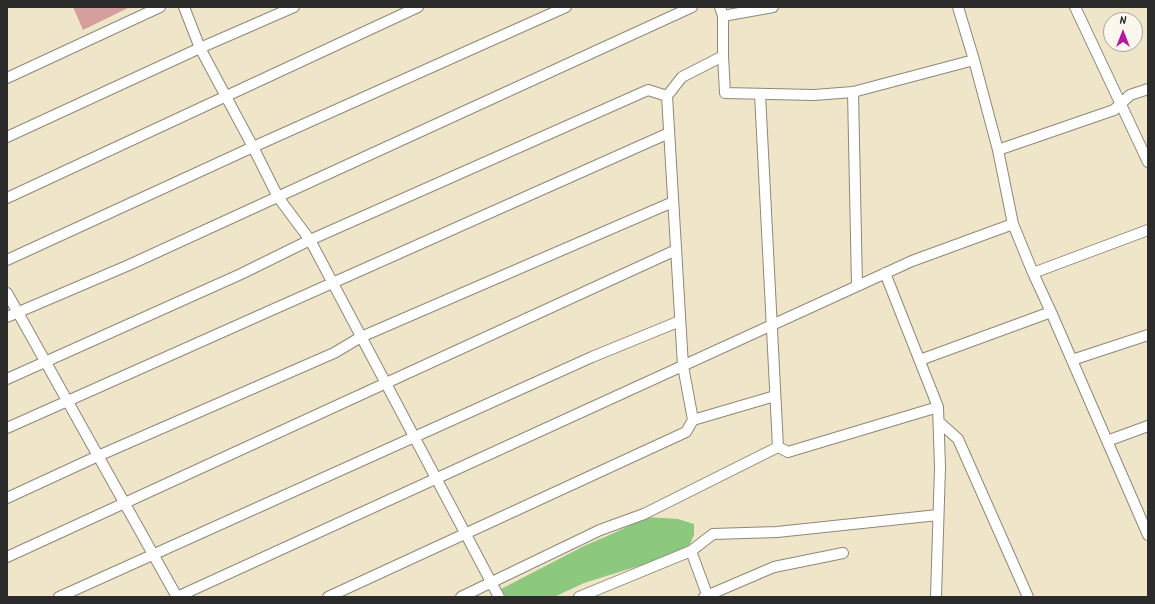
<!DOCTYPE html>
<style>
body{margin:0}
#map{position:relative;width:1155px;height:604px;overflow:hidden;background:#efe6c9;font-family:Kalam,sans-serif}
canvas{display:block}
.frame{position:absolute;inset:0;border:8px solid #2b2b2b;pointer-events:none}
.north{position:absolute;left:1103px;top:12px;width:40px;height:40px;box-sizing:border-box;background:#fbf7ec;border:1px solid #a8a59f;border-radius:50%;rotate:0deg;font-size:11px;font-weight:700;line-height:16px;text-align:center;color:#2b2b2b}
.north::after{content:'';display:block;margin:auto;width:14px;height:18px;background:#b5179e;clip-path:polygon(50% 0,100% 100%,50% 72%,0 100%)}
</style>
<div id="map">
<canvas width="1155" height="604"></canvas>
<div class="frame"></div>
<div class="north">N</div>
</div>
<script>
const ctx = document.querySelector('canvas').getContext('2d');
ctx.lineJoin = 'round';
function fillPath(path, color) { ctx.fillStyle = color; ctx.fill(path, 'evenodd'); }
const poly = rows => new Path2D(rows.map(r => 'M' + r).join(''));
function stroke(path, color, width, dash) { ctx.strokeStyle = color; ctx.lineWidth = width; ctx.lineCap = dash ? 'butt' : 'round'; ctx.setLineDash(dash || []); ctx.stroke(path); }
fillPath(poly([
 [648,517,678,519,694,524,694,535,690,544,683,549,645,564,584,583,554,597,506,597,501,589,584,546,614,533]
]), '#8cc87e');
fillPath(poly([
 [73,7,130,7,83,30]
]), '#d59f9e');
const minor = poly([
 [184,7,200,48,253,147,278,197,310,240,499,597],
 [958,7,974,60,998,150,1013,224,1033,273,1051,312,1148,535],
 [1075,7,1148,162],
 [723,16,773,7],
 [723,56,725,93,814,95,853,92,974,60],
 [7,78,160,7],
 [853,92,857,286],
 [760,94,778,447],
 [7,137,200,48,294,7],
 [998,150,1114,110,1130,95,1148,89],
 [7,198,418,7],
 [7,260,253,147,566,7],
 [885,273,938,407,940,467,936,597],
 [1033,273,1148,230],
 [7,293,177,597],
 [7,317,129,265,692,7],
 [920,360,1051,312],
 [1072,360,1148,335],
 [7,379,241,274,310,240,648,90,667,96],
 [693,420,683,366,667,96,682,77,723,56,723,16,720,7],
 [939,422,958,439,1028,597],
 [7,428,669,133],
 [1107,441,1148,426],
 [7,498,98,456,334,353,361,337,673,202],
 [691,551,708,597],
 [7,557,676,250],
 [59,597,592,357,680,321],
 [177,597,912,261,1013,224],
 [328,597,686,432,693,420,775,396],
 [461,597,600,530,644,514,778,447,788,452,938,407],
 [579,597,691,551,713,534,777,532,938,515],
 [704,597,774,567,843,553]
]);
stroke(minor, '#8d887a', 12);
stroke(minor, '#fff', 10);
</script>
